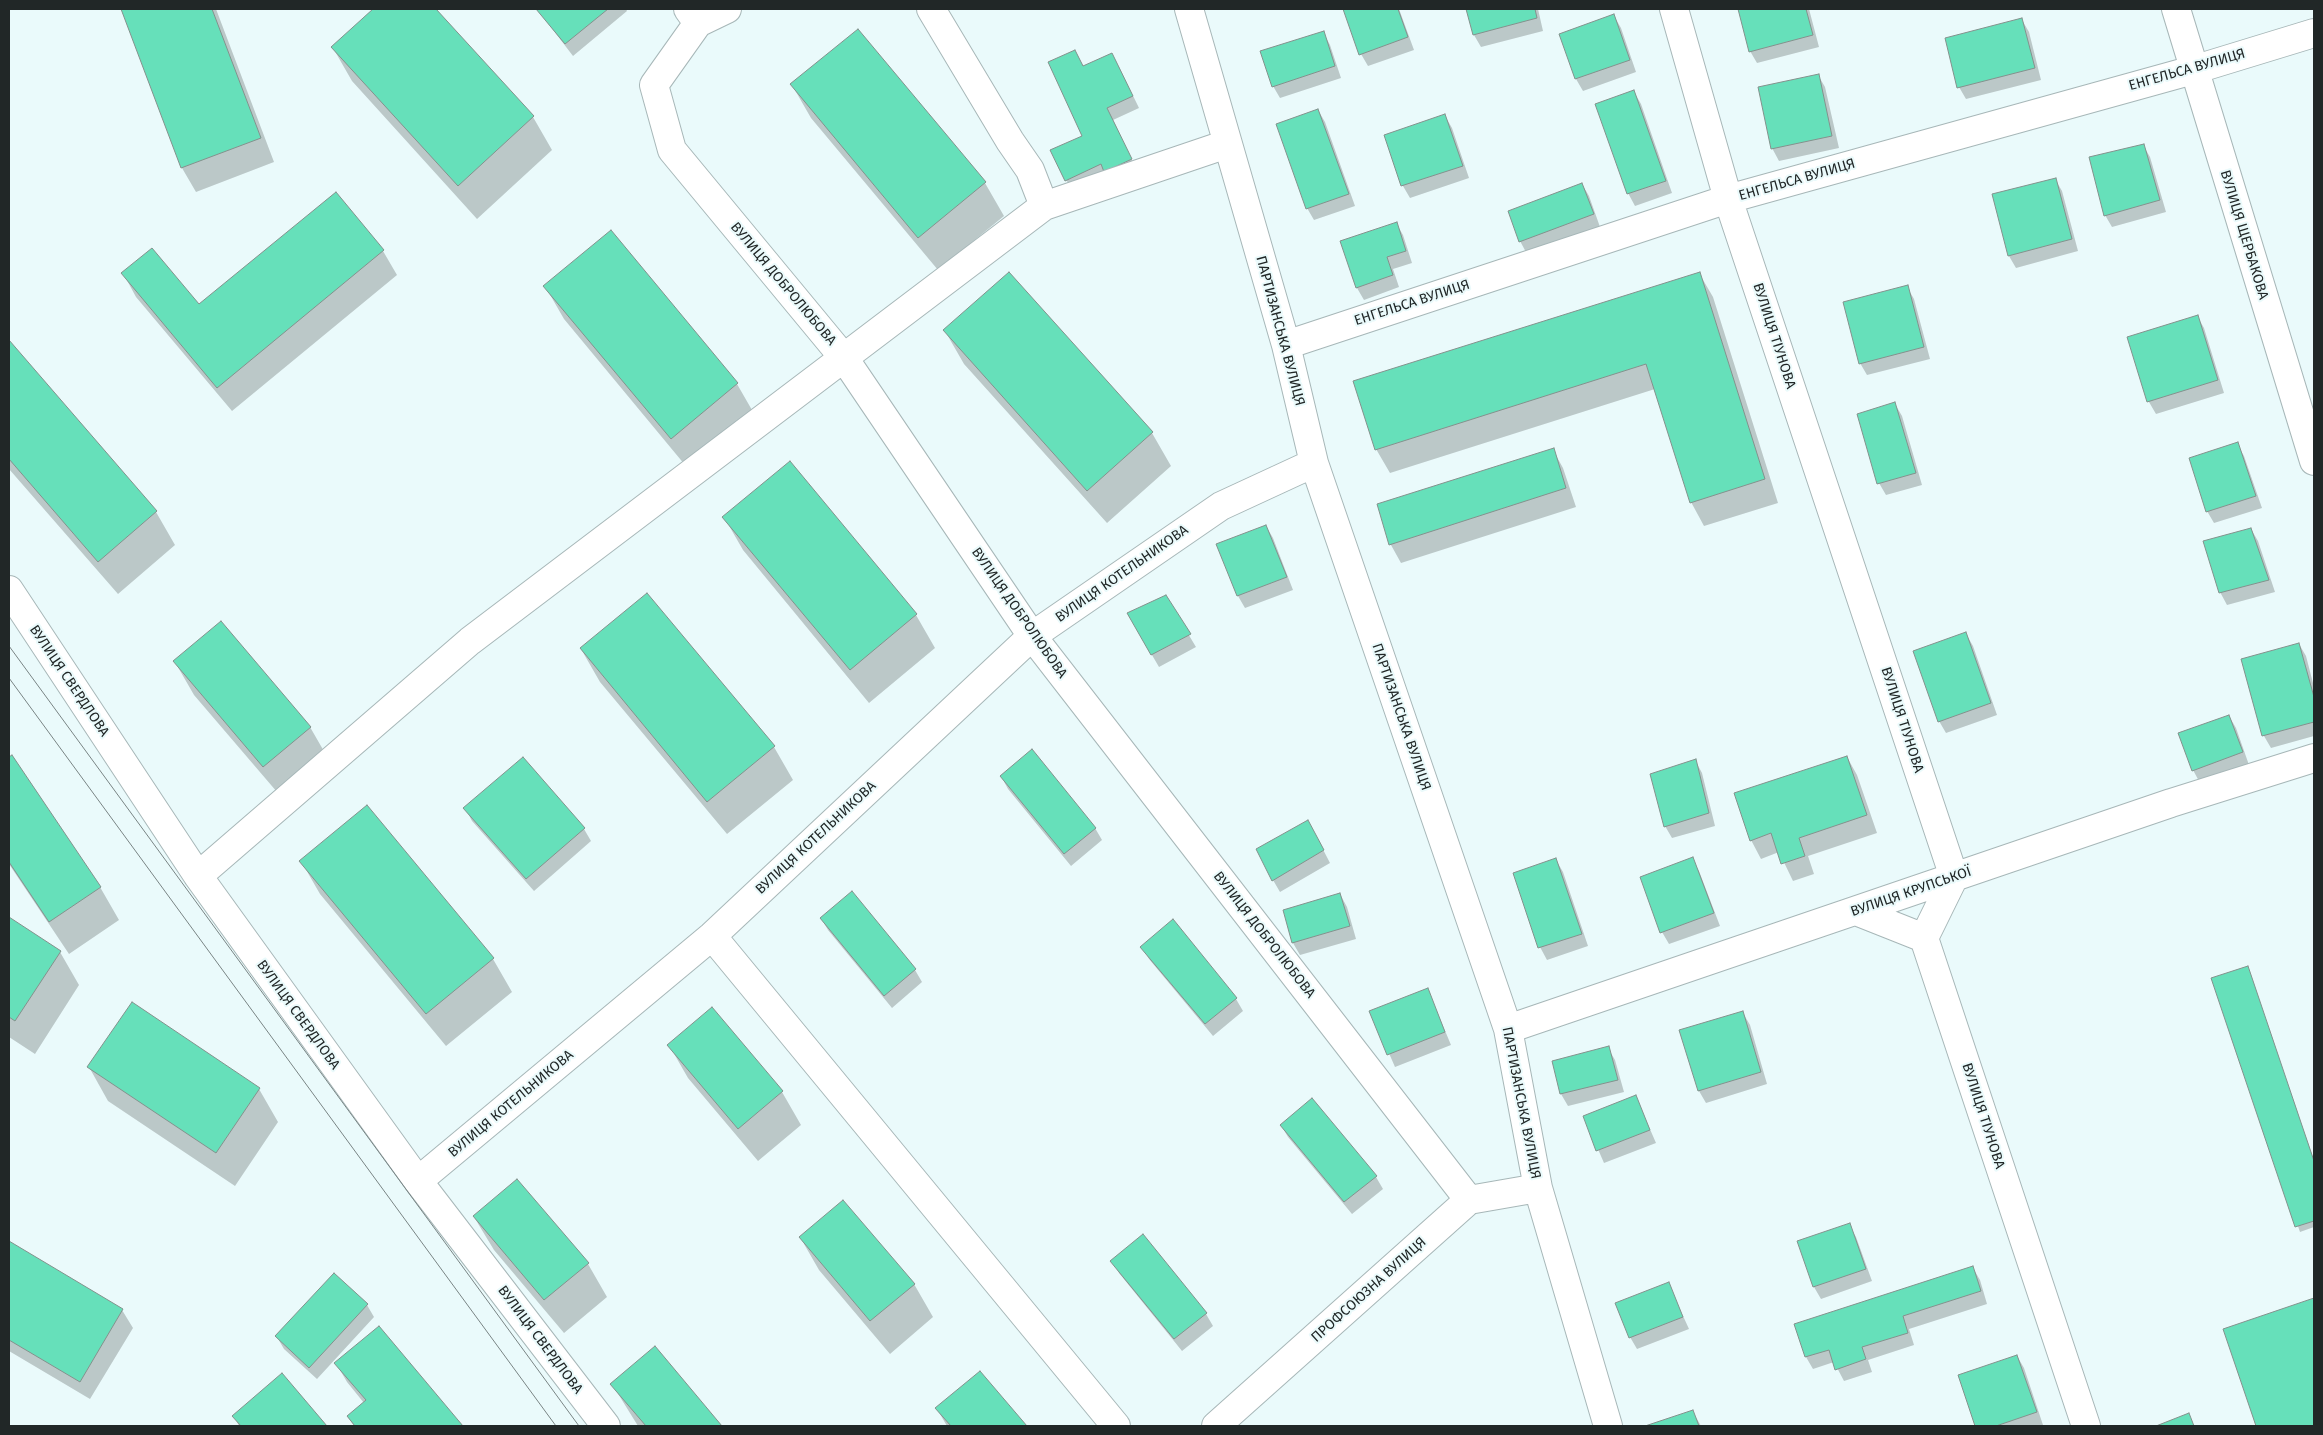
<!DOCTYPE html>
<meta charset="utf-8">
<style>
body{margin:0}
#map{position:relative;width:2323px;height:1435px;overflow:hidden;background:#eafafb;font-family:"Fira Sans",sans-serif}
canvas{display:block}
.frame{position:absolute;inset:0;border:10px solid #212727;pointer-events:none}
</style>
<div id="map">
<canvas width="2323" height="1435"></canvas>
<div class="frame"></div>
</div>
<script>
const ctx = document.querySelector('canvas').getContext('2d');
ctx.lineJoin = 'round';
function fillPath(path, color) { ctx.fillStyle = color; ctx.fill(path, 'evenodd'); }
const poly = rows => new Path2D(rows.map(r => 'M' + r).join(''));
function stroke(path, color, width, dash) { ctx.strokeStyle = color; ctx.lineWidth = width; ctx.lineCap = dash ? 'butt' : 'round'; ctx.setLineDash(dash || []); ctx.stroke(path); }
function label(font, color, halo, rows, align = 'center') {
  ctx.font = font + ' "Fira Sans",sans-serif'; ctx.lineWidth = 4; ctx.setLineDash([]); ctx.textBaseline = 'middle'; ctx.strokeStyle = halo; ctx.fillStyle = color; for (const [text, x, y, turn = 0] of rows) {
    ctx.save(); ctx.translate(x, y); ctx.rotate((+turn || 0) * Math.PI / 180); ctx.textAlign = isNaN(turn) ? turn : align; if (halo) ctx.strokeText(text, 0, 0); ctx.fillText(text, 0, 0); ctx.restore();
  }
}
fillPath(poly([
 [122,9,216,9,274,162,196,192,182,168],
 [375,9,434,9,533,117,552,150,477,219,352,81,333,48],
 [537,9,626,9,627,11,573,56],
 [1344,9,1399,9,1414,50,1368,66,1361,54],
 [1467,9,1538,9,1543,31,1481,47,1474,35],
 [1739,9,1809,9,1819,47,1757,63,1750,51],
 [1614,16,1621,28,1636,72,1583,91,1576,79,1560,35],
 [2022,20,2029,32,2041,80,1966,99,1959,87],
 [1323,32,1330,45,1341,78,1280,98,1273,86],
 [1075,51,1084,67,1119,67,1139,108,1113,120,1137,171,1073,193,1052,151,1084,136],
 [1818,75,1825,87,1839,148,1779,161,1772,148],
 [792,85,985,183,1004,216,938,270,811,118],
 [1634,92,1641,104,1672,193,1635,206,1628,193],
 [1318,110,1325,122,1355,206,1314,220,1307,208],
 [1445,116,1452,128,1469,178,1410,198,1403,186,1386,136],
 [2143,145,2150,157,2166,212,2112,227,2105,215],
 [2055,179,2062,191,2078,251,2016,268,2009,256],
 [1582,184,1589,196,1600,227,1527,254,1520,241],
 [335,193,383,251,397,275,232,411,136,297,123,273,199,306],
 [1396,223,1403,235,1412,263,1393,269,1399,287,1364,300,1357,288],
 [610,232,737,384,756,417,690,471,564,319,545,286],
 [1699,273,1713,297,1778,503,1704,526,1691,502,1655,389,1390,473,1376,449],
 [1907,287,1914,299,1930,359,1867,375,1860,363],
 [2197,316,2204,328,2224,393,2156,414,2149,402,2129,337],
 [945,331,1152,433,1171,466,1107,523,964,364],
 [9,342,156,512,175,545,118,594,9,469],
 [1895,404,1902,416,1922,485,1886,495,1879,483],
 [2237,444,2244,456,2262,508,2214,523,2207,511],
 [1553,450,1563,468,1576,507,1401,563,1391,545,1378,505],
 [789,463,916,615,935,648,869,703,743,550,724,517],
 [1266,526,1273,538,1293,590,1245,608,1238,596,1218,545],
 [2251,529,2258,541,2275,592,2227,605,2220,592],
 [1166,597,1196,647,1159,667,1128,614],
 [1966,634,1973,646,1997,715,1946,733,1939,721],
 [2299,644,2306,656,2314,687,2314,736,2271,748,2264,736,2242,660],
 [581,649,774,747,793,780,727,834,600,682],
 [175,662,310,727,329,760,283,799,194,695],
 [2229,716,2236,728,2249,765,2200,783,2193,770],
 [11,757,100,887,119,920,69,954,9,864,9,758],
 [1847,757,1857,775,1877,833,1808,856,1814,874,1793,881,1779,852,1761,859,1751,840],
 [1695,760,1702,773,1715,826,1672,838,1665,826],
 [1001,776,1095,828,1102,840,1071,866,1008,789],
 [367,807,493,959,512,992,446,1046,320,894,301,861],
 [465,808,584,829,591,841,534,891,472,821],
 [1315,834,1330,863,1280,892,1273,880],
 [1692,859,1699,871,1720,926,1669,944,1662,932],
 [1556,860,1563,872,1588,946,1547,960,1540,947],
 [852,893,915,970,922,982,892,1008,828,930,821,918],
 [1340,894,1347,907,1356,939,1300,955,1293,943,1284,911],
 [9,919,60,952,79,985,35,1054,9,1037],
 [1173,921,1236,999,1243,1011,1213,1036,1149,959,1142,947],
 [2247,968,2314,1160,2314,1227,2300,1232,2213,979],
 [1428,990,1451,1045,1395,1067,1371,1012],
 [711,1009,782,1092,801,1125,758,1161,688,1078,669,1045],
 [1743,1013,1750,1025,1767,1084,1706,1103,1699,1091],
 [1608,1048,1615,1060,1624,1092,1568,1106,1561,1094,1553,1062],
 [89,1067,259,1089,278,1122,235,1186,108,1101],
 [1636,1097,1656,1143,1604,1163,1584,1117],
 [1281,1125,1376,1177,1383,1189,1352,1214,1288,1137],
 [474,1217,588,1264,607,1297,564,1333,494,1250],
 [1849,1225,1856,1237,1872,1281,1821,1299,1814,1287,1799,1242],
 [800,1237,914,1284,933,1317,890,1354,819,1270],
 [9,1242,122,1310,133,1328,90,1399,9,1351],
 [1112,1261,1206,1314,1213,1326,1182,1351,1119,1273],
 [1973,1268,1980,1280,1987,1304,1909,1329,1914,1345,1868,1360,1872,1372,1844,1381,1834,1362,1813,1369,1806,1357,1795,1325],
 [1668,1283,1689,1329,1637,1349,1630,1337],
 [2314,1299,2314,1426,2257,1426,2225,1330],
 [367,1305,374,1317,317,1379,284,1349,277,1337],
 [379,1328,461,1426,354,1426,348,1417,364,1403,347,1382,336,1363],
 [654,1348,721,1426,638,1426,612,1384],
 [2017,1356,2024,1368,2043,1425,1976,1426,1959,1376],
 [980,1373,1025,1426,947,1426,937,1409],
 [281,1375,325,1426,239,1426,234,1416],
 [1693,1412,1701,1426,1649,1426]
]), '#0003');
const building = poly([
 [121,9,212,9,261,138,181,168,121,9],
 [373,9,436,9,534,116,458,186,331,47,373,9],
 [536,9,608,9,565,44,536,9],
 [1343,9,1398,9,1408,37,1359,55,1343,9],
 [1466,9,1535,9,1537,18,1473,35,1466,9],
 [1738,9,1806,9,1813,35,1749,52,1738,9],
 [1614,14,1630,60,1575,79,1559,34,1614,14],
 [2022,18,2035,68,1957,88,1945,38,2022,18],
 [858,29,986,182,918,238,790,84,858,29],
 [1324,31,1335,66,1272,87,1260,51,1324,31],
 [1075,50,1083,66,1112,53,1133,96,1107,108,1132,159,1104,172,1101,164,1065,181,1050,150,1082,136,1048,62,1075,50],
 [1819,74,1832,136,1771,149,1758,87,1819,74],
 [1634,90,1666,181,1627,194,1595,104,1634,90],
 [1318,109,1349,194,1306,209,1276,124,1318,109],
 [1445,114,1463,166,1401,186,1384,135,1445,114],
 [2144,144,2160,200,2104,216,2089,157,2144,144],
 [2056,178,2072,239,2008,256,1992,194,2056,178],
 [1582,183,1594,214,1519,242,1508,211,1582,183],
 [336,192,384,250,217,388,121,273,152,248,199,304,336,192],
 [1397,222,1406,251,1387,257,1393,275,1356,288,1340,241,1397,222],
 [611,230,738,383,671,439,543,286,611,230],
 [1009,272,1153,432,1087,491,943,330,1009,272],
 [1700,272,1765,479,1690,503,1646,364,1375,450,1353,381,1700,272],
 [1908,285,1924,347,1859,364,1843,302,1908,285],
 [2198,315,2218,380,2147,402,2127,337,2198,315],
 [9,340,157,511,98,562,9,459,9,340],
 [1895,402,1916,473,1877,484,1857,414,1895,402],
 [2238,442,2256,496,2206,512,2189,458,2238,442],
 [1554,448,1566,488,1389,545,1377,504,1554,448],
 [790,461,917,614,850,670,722,517,790,461],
 [1266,525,1287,577,1237,596,1216,544,1266,525],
 [2251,528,2269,580,2219,593,2203,541,2251,528],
 [647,593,775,746,707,802,580,648,647,593],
 [1166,595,1191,634,1151,655,1127,613,1166,595],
 [221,621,311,727,263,767,173,661,221,621],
 [1966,632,1991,703,1938,722,1913,651,1966,632],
 [2299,643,2314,697,2314,722,2262,736,2241,659,2299,643],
 [2229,715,2243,752,2192,771,2178,733,2229,715],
 [1032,749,1096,828,1064,854,1000,776,1032,749],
 [12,755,101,887,49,922,9,862,9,757,12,755],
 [1847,756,1867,815,1799,838,1805,856,1781,864,1771,833,1750,841,1734,793,1847,756],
 [523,757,585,828,526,879,463,808,523,757],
 [1696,759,1709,813,1664,827,1650,774,1696,759],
 [367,805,494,958,426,1014,299,861,367,805],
 [1308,820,1324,850,1272,881,1256,849,1308,820],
 [1693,857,1714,913,1660,933,1640,877,1693,857],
 [1556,858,1582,934,1538,948,1513,873,1556,858],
 [852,891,916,969,884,996,820,918,852,891],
 [1340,893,1350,926,1292,943,1283,910,1340,893],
 [9,917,61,951,15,1021,9,1017,9,917],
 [1173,919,1237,998,1205,1024,1140,947,1173,919],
 [2248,966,2314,1161,2314,1221,2295,1227,2211,978,2248,966],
 [1428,988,1445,1032,1387,1055,1369,1011,1428,988],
 [132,1002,260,1088,216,1153,87,1067,132,1002],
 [712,1007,783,1091,738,1129,667,1045,712,1007],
 [1743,1011,1761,1072,1698,1091,1679,1030,1743,1011],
 [1609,1046,1618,1080,1560,1094,1552,1061,1609,1046],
 [1636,1095,1650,1130,1596,1151,1583,1116,1636,1095],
 [1312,1098,1377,1176,1344,1202,1280,1125,1312,1098],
 [517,1179,589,1263,544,1300,473,1216,517,1179],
 [843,1200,915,1284,870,1321,799,1237,843,1200],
 [1850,1223,1866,1269,1813,1287,1797,1241,1850,1223],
 [1143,1234,1207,1313,1174,1339,1110,1261,1143,1234],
 [9,1241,123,1309,80,1382,9,1340,9,1241],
 [1973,1266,1981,1291,1903,1316,1908,1333,1862,1347,1866,1359,1835,1370,1829,1350,1805,1357,1794,1324,1973,1266],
 [334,1273,368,1304,309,1368,275,1336,334,1273],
 [1669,1282,1683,1317,1629,1338,1615,1303,1669,1282],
 [2314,1298,2314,1426,2256,1426,2223,1329,2314,1298],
 [379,1326,463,1426,355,1426,347,1416,366,1400,334,1363,379,1326],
 [655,1346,722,1426,646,1426,610,1384,655,1346],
 [2017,1355,2037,1412,1996,1426,1975,1426,1958,1375,2017,1355],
 [980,1371,1027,1426,951,1426,935,1408,980,1371],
 [282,1373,327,1426,241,1426,232,1416,282,1373],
 [1693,1410,1699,1426,1645,1426,1693,1410],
 [2189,1413,2194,1426,2156,1426,2189,1413]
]);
fillPath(building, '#66e0ba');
stroke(building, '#83918c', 1);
const minor = poly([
 [688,9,698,23,654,85,672,150,844,358,1032,636,1469,1200],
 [931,9,1010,141,1030,170,1044,206],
 [1189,9,1286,345,1314,463,1508,1029,1538,1188,1608,1426],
 [1674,9,1728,199,1954,877,1924,938,2086,1426],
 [2176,9,2314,461],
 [698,23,727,9],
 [1286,345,1728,199,2193,70,2314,33],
 [9,590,198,876,418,1181,606,1426],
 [198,876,470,641,1044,206,1227,144],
 [1856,911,1924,938],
 [712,936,1116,1426],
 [1508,1029,2171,803,2314,758],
 [418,1181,712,936,1032,636,1221,506,1314,463],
 [1216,1426,1469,1200,1538,1188]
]);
stroke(minor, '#a7b7b8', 30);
stroke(minor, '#fff', 28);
stroke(poly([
 [9,646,579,1426],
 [9,678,556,1426]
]), '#798484', 1);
label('14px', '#212727', '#eafafb', [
 ["ЕНГЕЛЬСА ВУЛИЦЯ",2187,70,-16],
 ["ЕНГЕЛЬСА ВУЛИЦЯ",1797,180,-16],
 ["ВУЛИЦЯ ЩЕРБАКОВА",2244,235,73],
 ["ВУЛИЦЯ ДОБРОЛЮБОВА",783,284,50],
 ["ЕНГЕЛЬСА ВУЛИЦЯ",1412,303,-18],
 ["ПАРТИЗАНСЬКА ВУЛИЦЯ",1280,331,75],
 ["ВУЛИЦЯ ТІУНОВА",1774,336,72],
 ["ВУЛИЦЯ КОТЕЛЬНИКОВА",1122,574,-35],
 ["ВУЛИЦЯ ДОБРОЛЮБОВА",1019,613,55],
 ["ВУЛИЦЯ СВЕРДЛОВА",69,681,56],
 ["ПАРТИЗАНСЬКА ВУЛИЦЯ",1401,717,71],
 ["ВУЛИЦЯ ТІУНОВА",1902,720,72],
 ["ВУЛИЦЯ КОТЕЛЬНИКОВА",816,838,-43],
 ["ВУЛИЦЯ КРУПСЬКОЇ",1911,892,-19],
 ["ВУЛИЦЯ ДОБРОЛЮБОВА",1264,935,52],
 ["ВУЛИЦЯ СВЕРДЛОВА",298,1015,54],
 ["ПАРТИЗАНСЬКА ВУЛИЦЯ",1521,1103,79],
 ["ВУЛИЦЯ КОТЕЛЬНИКОВА",511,1104,-40],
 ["ВУЛИЦЯ ТІУНОВА",1983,1116,72],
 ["ПРОФСОЮЗНА ВУЛИЦЯ",1369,1290,-42],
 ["ВУЛИЦЯ СВЕРДЛОВА",540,1340,53]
]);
</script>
